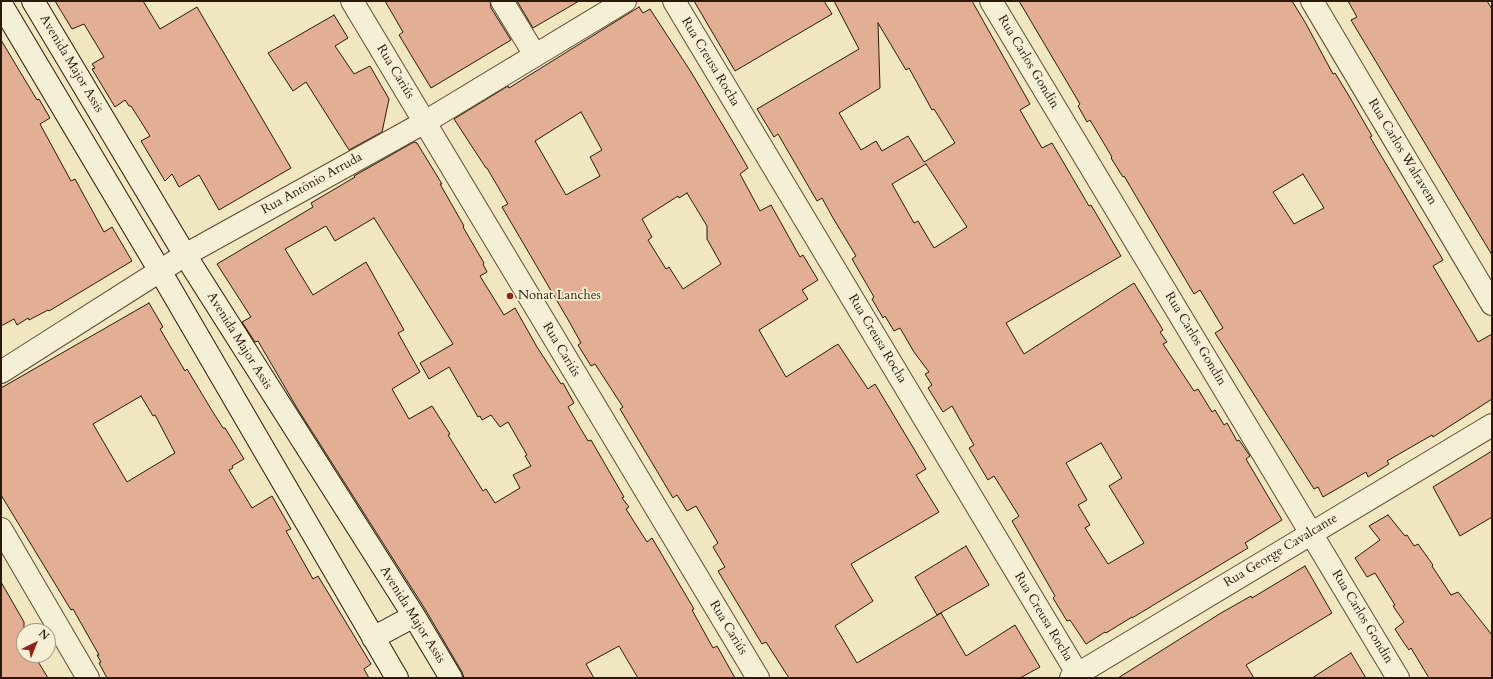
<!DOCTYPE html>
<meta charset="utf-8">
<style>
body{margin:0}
#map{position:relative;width:1493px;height:679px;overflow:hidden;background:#f0e6bf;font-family:Cardo,serif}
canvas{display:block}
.frame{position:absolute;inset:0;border:2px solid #2a190b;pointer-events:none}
.north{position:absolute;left:16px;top:623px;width:40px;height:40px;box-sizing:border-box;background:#f5efd5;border:1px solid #a49984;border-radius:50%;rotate:43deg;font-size:11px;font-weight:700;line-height:16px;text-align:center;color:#2a190b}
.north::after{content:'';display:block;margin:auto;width:14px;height:18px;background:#8f2418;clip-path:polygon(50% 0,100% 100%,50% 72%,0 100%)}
</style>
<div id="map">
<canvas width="1493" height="679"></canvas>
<div class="frame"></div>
<div class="north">N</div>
</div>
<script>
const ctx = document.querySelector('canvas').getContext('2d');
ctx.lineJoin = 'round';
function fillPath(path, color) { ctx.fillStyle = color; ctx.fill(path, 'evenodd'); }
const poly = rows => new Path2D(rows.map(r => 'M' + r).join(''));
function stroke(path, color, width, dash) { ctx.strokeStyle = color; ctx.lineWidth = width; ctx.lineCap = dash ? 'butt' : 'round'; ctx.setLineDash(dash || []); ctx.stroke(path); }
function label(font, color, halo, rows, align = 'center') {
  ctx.font = font + ' Cardo,serif'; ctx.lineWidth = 3.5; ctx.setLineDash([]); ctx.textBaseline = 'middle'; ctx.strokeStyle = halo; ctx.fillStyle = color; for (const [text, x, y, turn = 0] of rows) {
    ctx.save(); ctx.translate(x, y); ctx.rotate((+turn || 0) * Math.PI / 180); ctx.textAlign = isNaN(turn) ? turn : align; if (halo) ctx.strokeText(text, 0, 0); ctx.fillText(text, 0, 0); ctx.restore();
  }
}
const building = poly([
 [55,1,143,1,160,29,197,7,291,168,219,210,199,175,179,187,172,174,165,181,141,141,150,136,131,106,129,106,125,100,115,107,92,69,95,68,92,64,104,57,84,24,72,29,55,1],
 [385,1,490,1,491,8,511,40,431,88,399,35,403,32,385,1],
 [517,1,579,1,533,28,517,1],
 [694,1,824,1,832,14,735,71,694,1],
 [834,1,972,1,1030,104,1020,110,1042,148,1052,143,1089,206,1091,205,1121,256,1006,323,1024,354,1134,283,1163,330,1160,332,1167,342,1163,344,1194,391,1198,389,1212,412,1215,410,1224,425,1227,423,1237,441,1239,440,1250,456,1246,459,1282,520,1245,543,1248,548,1132,618,1132,617,1106,633,1105,632,1086,644,1070,620,1067,621,1053,598,1055,596,1012,521,1019,516,994,476,988,480,969,448,974,445,952,406,943,412,928,388,932,385,925,374,929,372,914,352,900,328,894,331,885,316,883,318,872,299,874,297,852,259,856,256,833,218,822,198,817,201,778,134,774,137,757,109,859,49,834,1],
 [878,23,906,70,909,68,932,110,934,109,955,143,924,162,908,136,882,151,876,141,861,150,839,113,880,88,878,23],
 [926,164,967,227,934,248,918,221,914,223,892,184,926,164],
 [1101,443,1122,478,1109,486,1144,543,1108,564,1085,528,1090,525,1078,505,1087,500,1066,463,1101,443],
 [1019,1,1292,1,1305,22,1333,74,1335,73,1349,96,1372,136,1370,137,1443,260,1433,266,1478,342,1492,334,1492,399,1433,437,1432,435,1387,461,1389,464,1368,477,1366,472,1323,497,1318,487,1314,489,1215,333,1223,328,1200,290,1194,294,1124,176,1123,177,1111,158,1112,157,1090,120,1087,122,1078,106,1080,104,1019,1],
 [1303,174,1324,208,1294,224,1273,192,1303,174],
 [1348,1,1487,1,1492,9,1492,255,1351,20,1357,17,1348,1],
 [639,7,643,13,650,9,691,72,737,149,748,168,740,174,760,211,771,205,800,257,803,255,818,280,802,290,808,299,759,330,786,377,838,344,868,389,875,384,926,469,916,475,939,512,851,564,873,601,835,626,857,663,941,613,966,656,1015,625,1040,667,1020,678,789,678,766,642,762,644,718,571,725,567,713,547,718,543,696,506,687,511,677,495,673,498,620,409,623,407,595,364,591,366,578,345,581,343,570,323,502,207,508,204,487,168,486,168,454,119,508,86,509,88,639,7],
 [581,112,602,150,590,157,600,176,566,195,535,141,581,112],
 [687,193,707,226,707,239,721,264,683,289,669,267,666,269,648,240,652,237,642,219,678,196,679,198,687,193],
 [334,15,348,38,335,46,354,74,370,66,389,99,382,132,349,150,306,82,293,91,268,53,334,15],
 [1,40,37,100,39,99,50,118,40,124,71,181,75,179,104,232,112,227,132,261,49,311,48,310,29,320,28,318,17,325,14,319,1,326,1,40],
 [414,142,417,143,442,184,440,184,464,226,463,227,484,263,483,264,487,272,480,276,504,315,515,308,537,347,561,384,563,383,574,403,568,407,588,441,591,440,624,497,622,498,629,507,626,509,647,542,652,538,694,609,692,610,713,648,717,646,735,678,638,678,619,646,586,664,594,678,464,678,462,672,425,609,297,408,258,341,255,342,242,322,251,317,217,264,308,210,313,207,311,203,355,177,354,176,414,142],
 [374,218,453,344,420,363,429,379,449,367,478,417,480,416,482,420,491,415,500,427,508,422,527,455,525,456,531,466,513,475,520,488,495,503,486,489,483,491,448,435,450,434,432,406,409,419,392,389,420,372,398,333,404,330,366,262,313,295,285,249,326,226,335,241,374,218],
 [149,303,163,327,160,329,185,371,187,369,211,409,223,428,225,428,244,459,232,466,233,468,229,470,252,508,272,496,291,529,286,531,313,579,318,576,371,664,364,669,369,678,107,678,99,663,101,662,97,655,99,655,73,609,71,610,1,495,1,388,149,303],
 [141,396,153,416,155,415,175,453,127,482,93,424,141,396],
 [1492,451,1492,517,1460,536,1433,487,1492,451],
 [1388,515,1405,536,1407,535,1414,546,1418,544,1433,565,1432,566,1451,595,1458,592,1492,635,1492,678,1429,678,1411,648,1409,650,1402,640,1395,629,1404,622,1393,606,1395,605,1375,573,1367,577,1355,558,1380,540,1369,526,1388,515],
 [966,546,989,585,937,615,915,577,966,546],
 [1305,566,1332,613,1246,665,1254,678,1118,678,1221,613,1251,596,1252,598,1305,566],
 [1,582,24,622,24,655,34,655,48,678,1,678,1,582],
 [1351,653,1366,678,1312,678,1351,653]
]);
fillPath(building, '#e2af95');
stroke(building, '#2a190b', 1);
const street = poly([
 [352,1,758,678],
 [502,1,535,55],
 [674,1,1080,678],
 [991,1,1398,678],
 [1312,1,1492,304],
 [1,372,185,255,425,122,625,1],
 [1,529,88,678],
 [1071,678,1492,425]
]);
const secondary = poly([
 [33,1,185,255,414,616,451,678],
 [1,4,160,271,397,678],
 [373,638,414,616]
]);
stroke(street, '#5c4c38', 24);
stroke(secondary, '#2a190b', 24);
stroke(street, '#f5efd5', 22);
stroke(secondary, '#f5efd5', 22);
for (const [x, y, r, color] of [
 [510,296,4,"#8f2418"]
]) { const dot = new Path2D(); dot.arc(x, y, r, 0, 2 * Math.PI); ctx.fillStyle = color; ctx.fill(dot); stroke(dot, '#f5efd5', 1.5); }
label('13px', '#2a190b', '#f5efd5', [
 ["Rua Creusa Rocha",710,62,59],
 ["Rua Carlos Gondin",1028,62,59],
 ["Avenida Major Assis",71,64,59],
 ["Rua Cariús",395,72,59],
 ["Rua Carlos Walravem",1402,152,59],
 ["Rua Antônio Arruda",312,184,-29],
 ["Rua Creusa Rocha",877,339,59],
 ["Rua Carlos Gondin",1195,339,59],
 ["Avenida Major Assis",239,341,58],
 ["Rua Cariús",561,350,59],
 ["Rua George Cavalcante",1281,551,-31],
 ["Avenida Major Assis",412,615,58],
 ["Rua Creusa Rocha",1043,617,59],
 ["Rua Carlos Gondin",1362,617,59],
 ["Rua Cariús",728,628,59]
]);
label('13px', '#2a190b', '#f5efd5', [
 ["Nonat Lanches",518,296]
], 'left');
</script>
